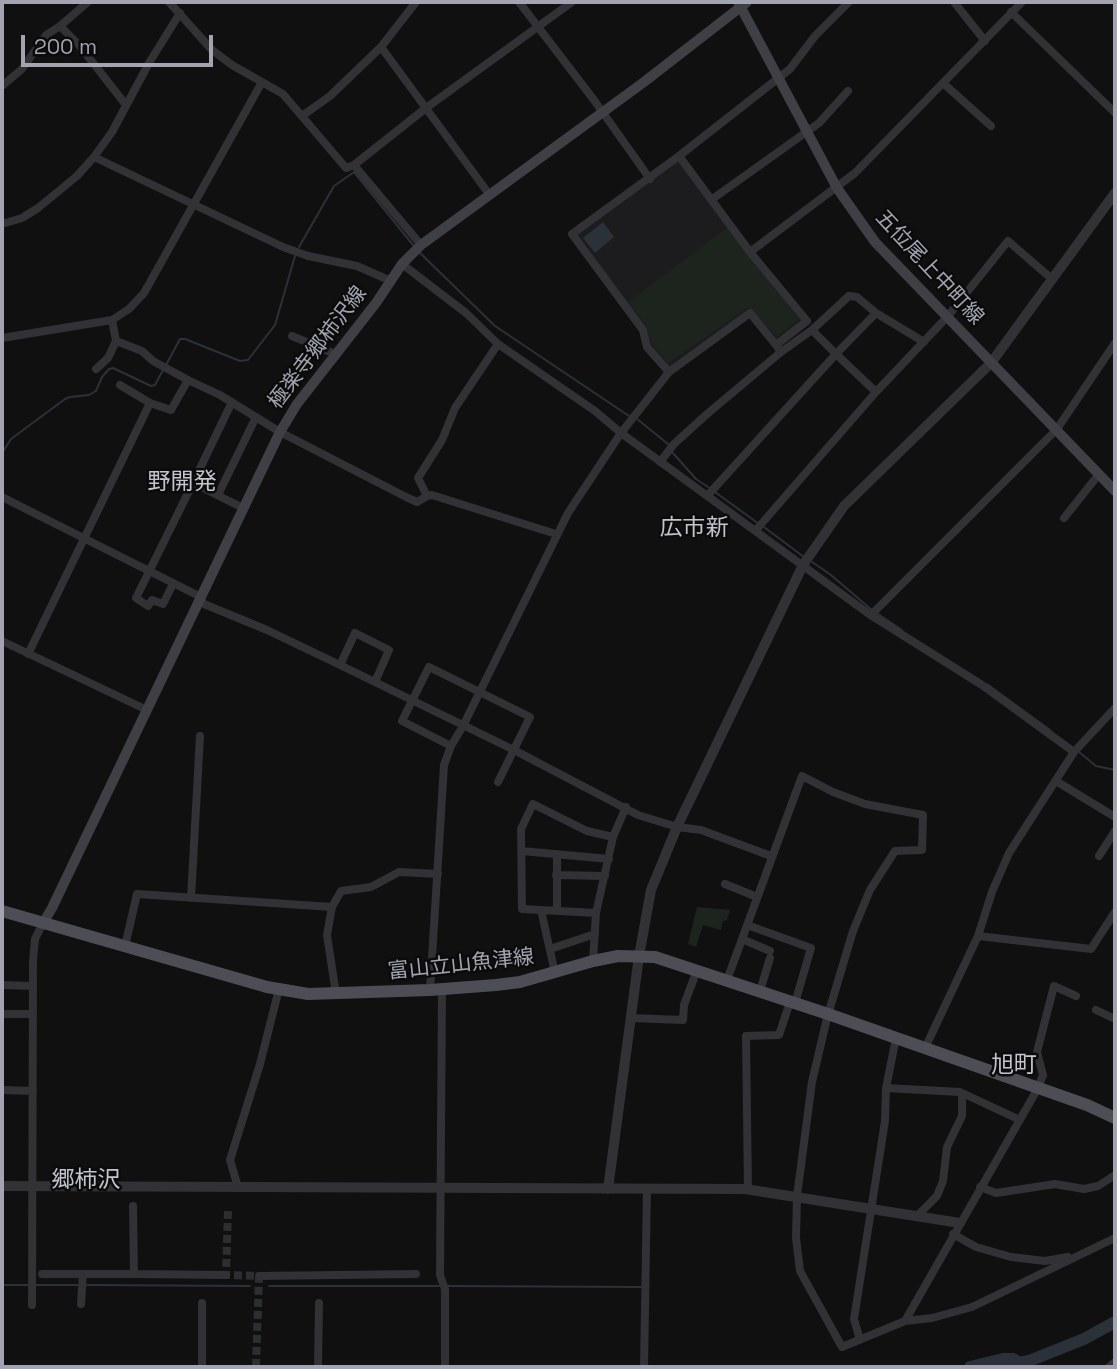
<!DOCTYPE html>
<meta charset="utf-8">
<style>
body{margin:0}
#map{position:relative;width:1117px;height:1369px;overflow:hidden;background:#101011;font-family:"Space Grotesk",sans-serif}
canvas{display:block}
.frame{position:absolute;inset:0;border:4px solid #a2a5b1;pointer-events:none}
.scale{position:absolute;left:21px;top:35px;width:192px;height:32px;box-sizing:border-box;border:4px solid #a2a5b1;border-top:0;padding-left:9px;font-size:21px;line-height:24px;white-space:nowrap;color:#a2a5b1;-webkit-text-stroke:5px #0b0b0c;paint-order:stroke}
</style>
<div id="map">
<canvas width="1117" height="1369"></canvas>
<div class="frame"></div>
<div class="scale">200 m</div>
</div>
<script>
const ctx = document.querySelector('canvas').getContext('2d');
ctx.lineJoin = 'round';
function fillPath(path, color) { ctx.fillStyle = color; ctx.fill(path, 'evenodd'); }
const poly = rows => new Path2D(rows.map(r => 'M' + r).join(''));
function stroke(path, color, width, dash) { ctx.strokeStyle = color; ctx.lineWidth = width; ctx.lineCap = dash ? 'butt' : 'round'; ctx.setLineDash(dash || []); ctx.stroke(path); }
function label(font, color, halo, rows, align = 'center') {
  ctx.font = font + ' "Space Grotesk","Noto Sans JP",sans-serif'; ctx.lineWidth = 5; ctx.setLineDash([]); ctx.textBaseline = 'middle'; ctx.strokeStyle = halo; ctx.fillStyle = color; for (const [text, x, y, turn = 0] of rows) {
    ctx.save(); ctx.translate(x, y); ctx.rotate((+turn || 0) * Math.PI / 180); ctx.textAlign = isNaN(turn) ? turn : align; if (halo) ctx.strokeText(text, 0, 0); ctx.fillText(text, 0, 0); ctx.restore();
  }
}
fillPath(poly([
 [679,156,807,321,776,345,750,313,669,372,647,347,643,330,572,234]
]), '#1c1c1e');
fillPath(poly([
 [727,228,800,319,777,337,749,307,668,363,652,344,646,325,628,302],
 [697,907,730,910,727,920,723,921,721,930,703,925,696,947,688,944]
]), '#1d241e');
fillPath(poly([
 [603,222,614,237,595,253,583,238]
]), '#2a3139');
stroke(poly([
 [299,247,334,186,354,172,413,245],
 [419,252,495,326,629,416],
 [166,365,180,339,185,339,240,361,248,360,275,325,295,256],
 [637,419,668,444],
 [672,452,696,479,711,489],
 [2,453,11,439,65,399,70,397,89,395,96,391,102,377,109,369,113,368,151,386,155,385,163,370],
 [715,492,759,524],
 [764,527,804,557],
 [812,562,831,575,873,611],
 [878,614,902,630],
 [987,684,1050,730],
 [1079,752,1096,766,1115,770],
 [2,1285,29,1285],
 [34,1285,78,1285],
 [87,1285,250,1286],
 [269,1286,439,1286],
 [448,1286,641,1287]
]), '#2a3139', 2);
stroke(poly([
 [970,1367,1003,1359,1013,1359,1019,1363,1029,1361,1084,1339,1115,1322]
]), '#2a3139', 12);
stroke(poly([
 [228,1211,226,1275,259,1276,256,1367]
]), '#2d2e31', 8, [8, 4]);
stroke(poly([
 [169,2,212,50,232,65,283,94,346,168,354,165,421,245],
 [519,2,594,100,650,179],
 [954,2,985,41],
 [1011,12,1115,113],
 [60,26,88,2],
 [381,47,489,194],
 [943,83,991,126],
 [2,86,22,69,46,35,60,26,79,45,126,105],
 [302,116,330,96,381,47,416,2],
 [679,156,790,69,815,36,849,2],
 [94,157,283,247,308,256,357,266,391,281],
 [354,165,426,108,572,2],
 [711,200,819,123,848,91],
 [2,224,22,218,38,208,77,176,94,157,112,132,149,63,180,13],
 [750,252,855,173,1022,2],
 [402,264,466,313,498,344,595,411,621,433,869,614,982,685,1074,752],
 [849,296,857,297,876,313,836,354,812,330,849,296],
 [876,313,924,342],
 [292,336,335,354],
 [2,338,112,320,129,309,144,293,262,82],
 [116,341,142,351,153,361,188,380],
 [498,344,455,408,442,440,418,478,427,496,432,495,556,534],
 [778,348,781,352,812,330],
 [96,369,108,358,116,341,112,320],
 [120,385,150,403],
 [232,402,193,483,243,508],
 [660,462,674,444,707,414,781,352],
 [218,495,256,417],
 [708,495,836,354,876,392],
 [2,497,197,595,204,604,267,630,340,665,514,750,638,815,677,827,701,830,771,856],
 [1064,518,1099,474],
 [756,530,876,392,948,316,1008,241,1052,279],
 [173,584,163,604,152,600,148,606,136,598,193,483],
 [871,615,1057,429,1115,343],
 [2,641,147,710],
 [28,654,150,403,171,410,188,380,220,395,280,432,406,497,417,502,427,496],
 [340,665,355,633,389,650,375,682],
 [451,746,402,721,429,667,530,717,498,782],
 [1056,781,1115,817],
 [522,851,609,859],
 [557,854,557,911],
 [1099,856,1115,831],
 [556,875,605,876],
 [725,884,757,897],
 [191,898,200,736],
 [541,910,555,973],
 [596,913,522,909,521,829,533,804,587,831,613,837],
 [747,925,811,948,795,1003],
 [978,936,1091,949,1115,912],
 [742,939,770,951],
 [125,946,137,894,332,907],
 [550,949,595,934],
 [593,961,596,913,613,837,626,807],
 [727,980,802,776,833,792,865,804,923,815,922,850,895,851,870,890,853,931,827,1018,812,1082,797,1196,796,1238,800,1271,842,1347,905,1321,932,1318,972,1307,1115,1238],
 [2,985,33,986],
 [442,989,440,1275,445,1289,445,1367],
 [430,990,444,765,451,746,463,726,568,513,621,433,669,372,750,313,776,345,807,321,750,252,679,156,572,234,643,330,647,347,669,372],
 [760,991,770,958],
 [336,994,327,935,332,907,341,891,371,887,399,872,438,874],
 [1096,1010,1115,1019],
 [2,1014,33,1014],
 [630,1018,683,1020,684,1005,697,970],
 [925,1048,978,936,992,892,1009,853,1074,752,1115,708],
 [886,1088,896,1038],
 [2,1090,33,1091],
 [238,1187,230,1160,260,1064,279,989],
 [980,1187,996,1193,1055,1184,1084,1189,1098,1186,1115,1175],
 [748,1190,746,1036,779,1035,790,1002],
 [917,1216,937,1196,943,1181,947,1147,962,1116,962,1093],
 [953,1234,976,1247,1011,1257,1045,1261,1068,1257],
 [42,1274,83,1274,81,1304],
 [83,1274,134,1274,133,1206],
 [134,1274,226,1275],
 [259,1276,416,1274],
 [202,1303,202,1367],
 [32,1305,33,961,35,939,43,923],
 [905,1321,1038,1088,1043,1075,1037,1052,1054,986,1076,996],
 [860,1340,854,1319,885,1121,886,1088,960,1092,1020,1120],
 [318,1367,319,1303],
 [644,1367,647,1189],
 [1109,1367,1115,1362]
]), '#313136', 8);
stroke(poly([
 [2,1186,745,1189,960,1223],
 [608,1189,639,956,651,890,677,827,803,565,844,506,991,363,1115,193]
]), '#313136', 10);
stroke(poly([
 [738,2,837,188,875,242,1115,491],
 [43,923,52,908,280,432,297,404,376,303,402,264,421,245,644,82,747,2]
]), '#3f4046', 10);
stroke(poly([
 [2,911,267,987,308,994,430,990,496,985,520,982,593,961,618,956,655,957,828,1014,1087,1105,1115,1118]
]), '#4d4e55', 12);
label('21px', '#a2a5b1', '#0b0b0c', [
 ["五位尾上中町線",929,268,47],
 ["極楽寺郷柿沢線",318,348,-53],
 ["富山立山魚津線",461,965,-6]
]);
label('23px', '#c2c4ce', '#0b0b0c', [
 ["野開発",182,483],
 ["広市新",694,529],
 ["旭町",1014,1066],
 ["郷柿沢",86,1181]
]);
</script>
